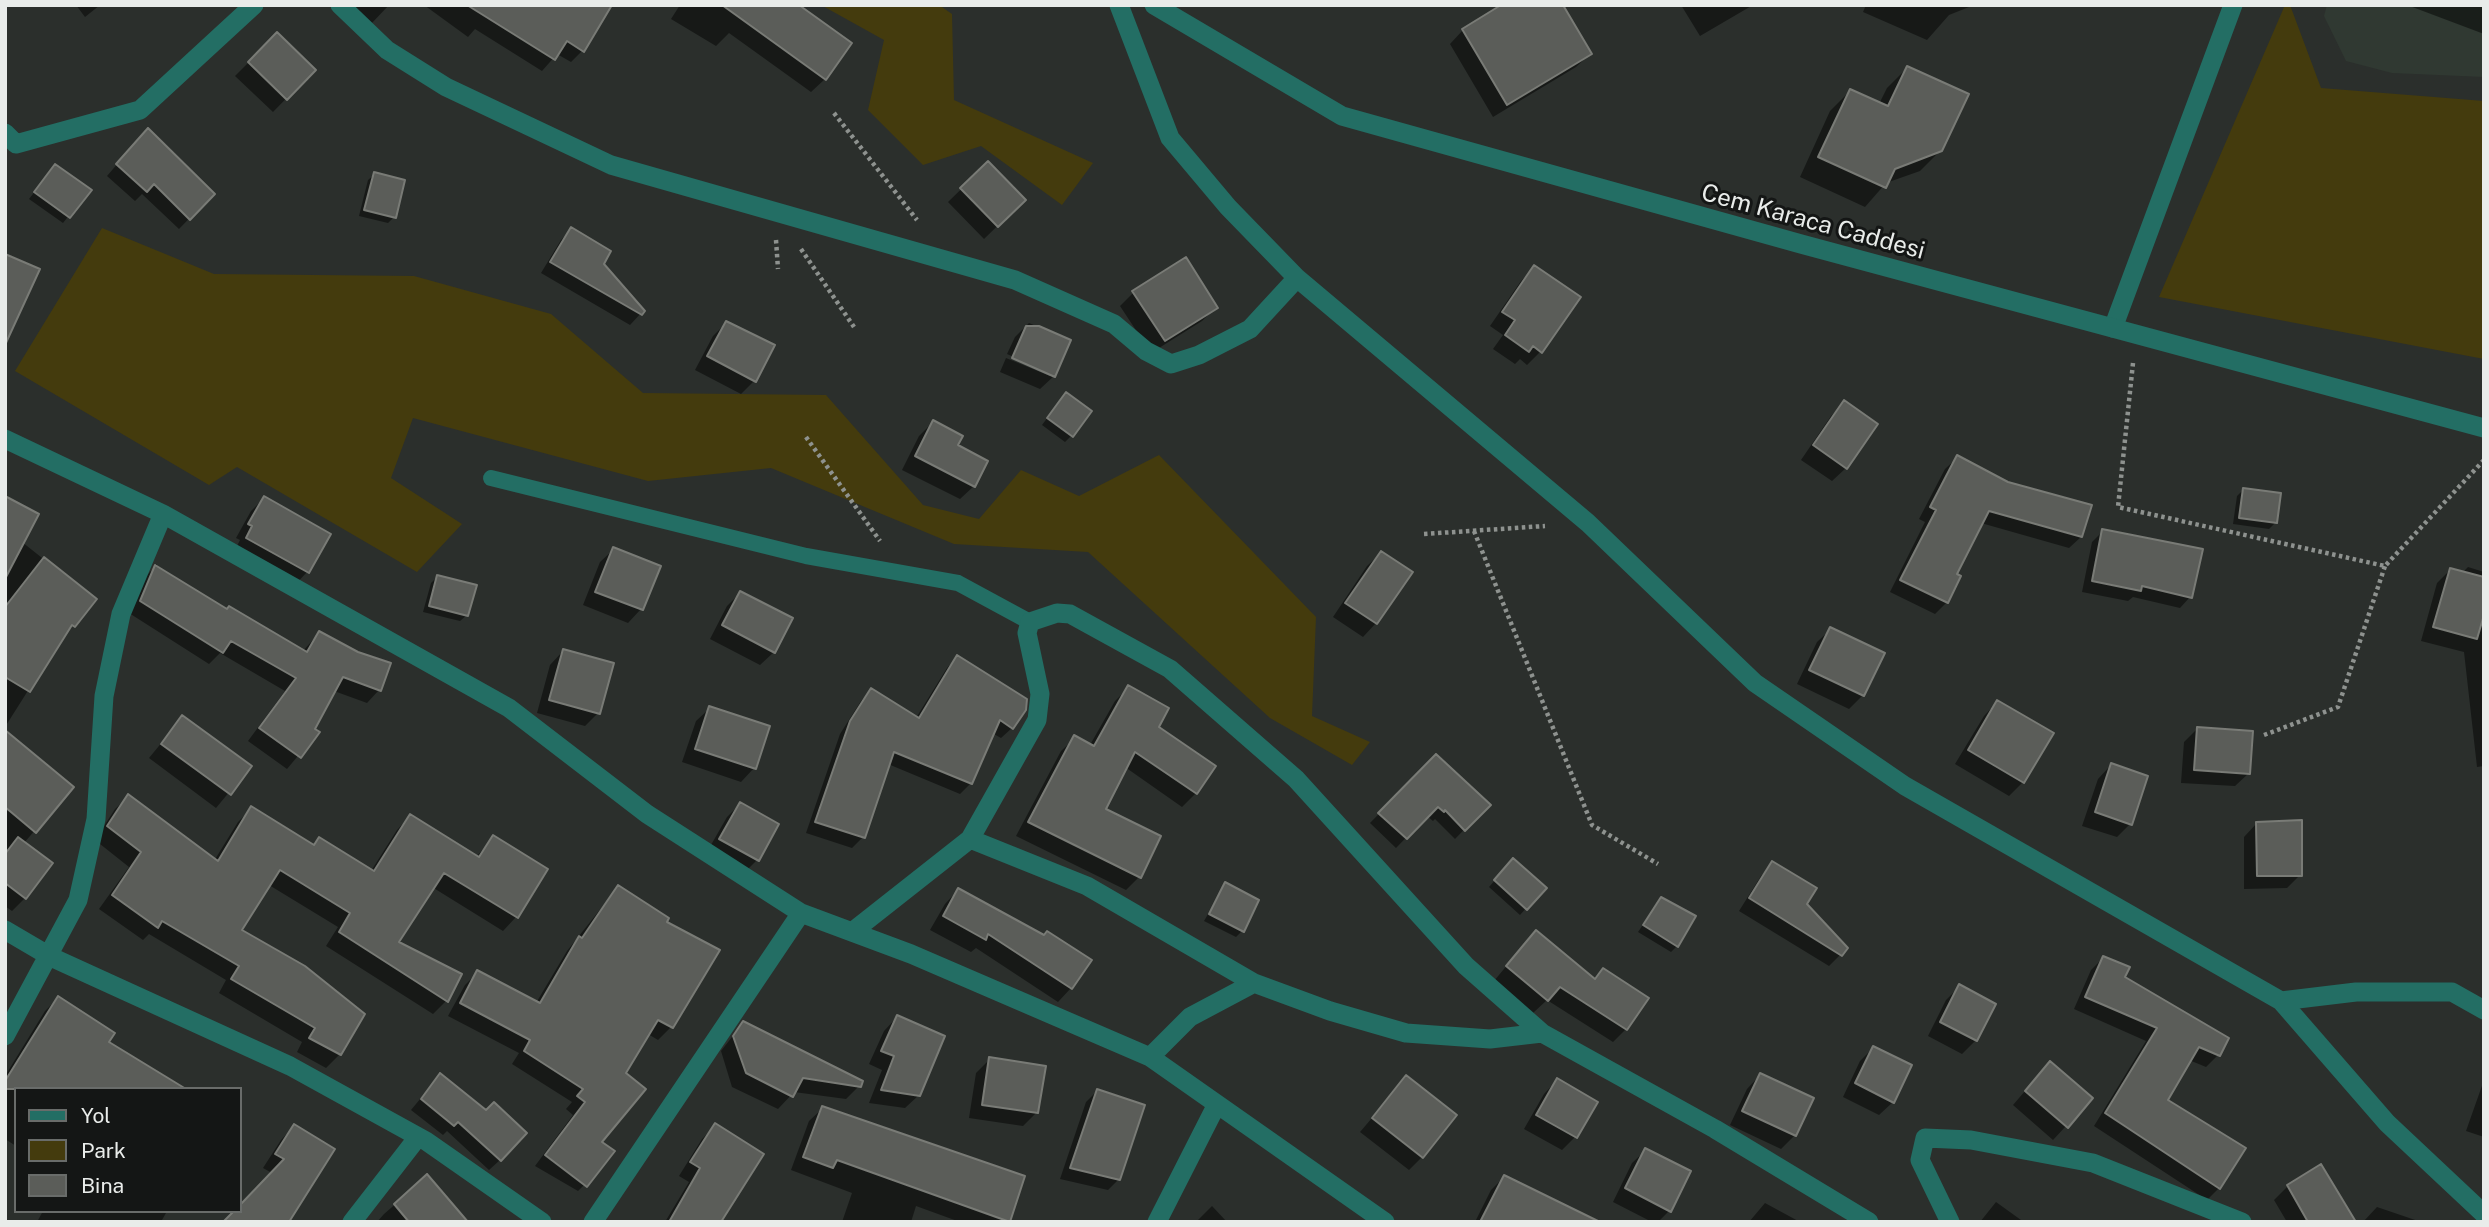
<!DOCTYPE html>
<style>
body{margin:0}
#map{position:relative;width:2489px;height:1227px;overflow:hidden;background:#2b2f2c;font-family:"Public Sans",sans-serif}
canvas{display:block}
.frame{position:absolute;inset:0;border:7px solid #e9ecea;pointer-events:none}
.legend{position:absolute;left:14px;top:1087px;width:228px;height:126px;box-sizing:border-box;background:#141615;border:2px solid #696c6a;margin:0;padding:9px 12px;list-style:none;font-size:21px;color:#e9ecea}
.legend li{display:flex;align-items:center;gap:14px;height:35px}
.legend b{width:35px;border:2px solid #696c6a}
</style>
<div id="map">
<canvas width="2489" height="1227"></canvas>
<div class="frame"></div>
<ul class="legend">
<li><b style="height:9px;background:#236e64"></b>Yol</li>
<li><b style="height:19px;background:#443b0d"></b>Park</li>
<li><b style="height:19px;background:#5b5d59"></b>Bina</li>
</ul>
</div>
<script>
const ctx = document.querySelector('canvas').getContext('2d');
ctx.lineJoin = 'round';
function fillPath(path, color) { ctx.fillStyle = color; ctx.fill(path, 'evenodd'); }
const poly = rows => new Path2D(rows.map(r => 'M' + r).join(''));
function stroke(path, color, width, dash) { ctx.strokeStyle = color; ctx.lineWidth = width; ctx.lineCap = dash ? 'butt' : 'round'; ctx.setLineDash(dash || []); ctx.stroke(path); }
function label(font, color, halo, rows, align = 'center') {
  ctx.font = font + ' "Public Sans",sans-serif'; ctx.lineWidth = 6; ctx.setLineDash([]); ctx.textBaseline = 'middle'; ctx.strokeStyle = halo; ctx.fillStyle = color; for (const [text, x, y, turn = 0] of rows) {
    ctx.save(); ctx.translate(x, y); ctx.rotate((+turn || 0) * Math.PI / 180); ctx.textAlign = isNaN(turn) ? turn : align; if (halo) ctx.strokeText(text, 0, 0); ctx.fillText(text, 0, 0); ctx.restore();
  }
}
fillPath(poly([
 [2327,5,2484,5,2484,77,2392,73,2346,61,2324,16]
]), '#303932');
fillPath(poly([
 [821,5,939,5,952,14,954,100,1093,163,1062,205,981,146,923,165,868,110,884,40],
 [2285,5,2290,5,2321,88,2484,101,2484,359,2159,297],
 [102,228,214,274,414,276,551,314,643,393,826,395,923,505,979,519,1021,470,1079,496,1159,455,1316,617,1312,716,1370,742,1352,765,1270,718,1088,552,954,544,771,468,648,481,413,418,391,478,462,524,417,572,237,467,209,485,15,371]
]), '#443b0d');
fillPath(poly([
 [76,5,100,5,85,17],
 [349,5,389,5,371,24],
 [424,5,526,5,582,51,571,62,557,54,542,71,475,29,468,37],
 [680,5,763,5,825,79,811,92,729,33,716,46,671,19],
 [1681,5,1753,5,1700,36],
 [1866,5,1974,5,1949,15,1927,40,1863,12],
 [2407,5,2484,5,2484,34],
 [1463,30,1590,54,1576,67,1493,117,1450,44],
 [277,34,314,70,273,112,235,76],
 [1907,68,1941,150,1920,171,1886,183,1865,207,1800,177,1830,111,1850,91,1879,104,1887,88],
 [137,141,213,194,179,229,142,194,135,201,107,176],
 [988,163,1024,200,984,239,948,202],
 [55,166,89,190,63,223,29,199],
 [375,174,394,217,388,223,359,216,368,180],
 [571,229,643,311,630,325,541,273,561,240],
 [1534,267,1541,351,1527,365,1520,359,1515,364,1493,349,1503,335,1490,326,1521,281],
 [1134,292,1215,308,1202,321,1151,353,1120,306],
 [726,323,755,380,741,394,695,370,713,336],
 [1029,323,1069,340,1054,376,1040,389,1000,372,1006,358,1050,376,1050,373,1007,354,1015,337],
 [1060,401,1072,435,1065,442,1042,425],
 [1844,403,1846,468,1832,481,1801,460,1831,416],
 [933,422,955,446,974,486,960,499,902,470,919,436],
 [1957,458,2081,537,2069,548,1981,523,1955,575,1947,602,1935,614,1890,592,1925,522,1919,519,1945,469],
 [2243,490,2276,522,2269,529,2233,524,2237,496],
 [5,498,22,542,95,600,60,640,5,727],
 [264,498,329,534,307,572,294,586,234,552,240,540,236,538,251,511],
 [2103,531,2190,597,2180,608,2133,597,2128,601,2082,592,2092,542],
 [614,549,641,609,628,623,583,605,600,562],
 [1381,553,1376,623,1363,637,1333,617,1367,566],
 [155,567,227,611,303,651,319,633,379,690,367,703,334,691,312,729,317,733,287,769,248,741,285,691,220,653,209,664,129,613,143,579],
 [2468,567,2484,572,2484,766,2477,767,2464,652,2421,641,2437,583,2450,570,2462,573],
 [438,576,467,615,460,621,423,612,431,583],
 [740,593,774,652,760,665,710,639,727,606],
 [1831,629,1863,695,1849,709,1797,684,1817,642],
 [563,651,598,713,585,726,537,713,550,665],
 [957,657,1012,728,1001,738,992,733,971,783,960,794,888,764,863,837,852,848,806,833,840,734,861,701,871,690,916,718,947,668],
 [1129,687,1196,793,1182,807,1125,767,1103,810,1139,877,1126,890,1016,836,1061,751,1075,738,1090,745,1115,701],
 [1997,702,2023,782,2009,796,1955,764,1984,716],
 [710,708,754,768,741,782,682,762,696,721],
 [182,718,250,767,216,808,149,758],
 [2197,729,2249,773,2235,786,2181,783,2184,742],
 [5,732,72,787,24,843,25,898,12,911,5,906],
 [1436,756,1488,805,1455,839,1435,819,1433,821,1427,816,1396,848,1370,823],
 [2111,765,2130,824,2117,837,2082,826,2098,779],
 [129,796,214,861,238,822,252,808,312,846,319,839,371,871,397,830,410,816,476,857,494,837,546,869,516,917,503,931,432,887,397,943,459,975,446,1001,433,1014,326,946,338,927,269,885,240,930,362,1014,340,1054,326,1068,297,1052,302,1042,219,993,226,980,149,934,143,940,99,909,129,867,95,840,115,809],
 [740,804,757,860,744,873,707,852,727,817],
 [2257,823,2300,875,2287,888,2244,889,2244,837],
 [1513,860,1544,888,1520,915,1489,887],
 [1773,864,1841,954,1829,966,1739,911,1761,876],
 [1225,885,1242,931,1236,937,1204,921],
 [618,887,664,922,717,951,671,1027,658,1040,648,1034,624,1073,600,1142,591,1178,578,1191,535,1166,573,1115,566,1109,572,1102,512,1064,519,1053,448,1016,465,985,478,972,536,1003,567,951],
 [958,890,1071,988,1058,1002,976,948,971,952,930,930,945,904],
 [1661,899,1677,946,1671,952,1638,932],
 [1523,946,1593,980,1603,970,1626,1029,1613,1042,1547,1000,1533,1013,1494,981],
 [2103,958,2123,978,2218,1055,2206,1067,2189,1060,2165,1100,2219,1188,2207,1200,2094,1126,2146,1041,2074,1009,2091,970],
 [1960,986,1976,1040,1962,1054,1928,1036,1946,1000],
 [58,998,106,1042,16,1089,16,1146,5,1139,5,1076,45,1011],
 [897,1017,919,1095,905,1108,869,1103,882,1070,869,1064,884,1031],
 [743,1023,859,1086,846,1099,794,1092,778,1109,732,1087,721,1051],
 [1873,1048,1893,1102,1879,1115,1843,1097,1860,1061],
 [990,1059,1037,1112,1023,1126,969,1118,976,1073],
 [440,1075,500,1160,489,1170,447,1131,443,1135,411,1110],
 [1760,1075,1795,1135,1781,1149,1730,1125,1747,1089],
 [1407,1077,1422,1157,1409,1170,1360,1132],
 [2037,1077,2066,1126,2053,1140,2013,1105],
 [1557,1080,1575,1137,1562,1150,1524,1129,1544,1094],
 [2484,1080,2484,1137,2466,1131],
 [1097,1091,1119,1179,1108,1190,1060,1179,1086,1102],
 [823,1108,1008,1221,960,1222,916,1206,911,1222,842,1222,852,1193,791,1170,809,1121],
 [294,1126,333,1150,240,1211,240,1207,272,1173,263,1168,281,1140],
 [715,1126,720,1222,665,1222,689,1182,679,1176,702,1139],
 [1646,1150,1670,1210,1658,1222,1652,1222,1613,1202,1632,1163],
 [427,1177,466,1222,377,1222,384,1214],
 [1504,1177,1561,1222,1475,1222,1491,1190],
 [2288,1186,2332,1222,2287,1222,2274,1200],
 [1996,1202,2021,1220,2019,1222,1980,1222],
 [1765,1203,1800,1222,1749,1222],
 [1212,1206,1227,1222,1196,1222],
 [2377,1207,2421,1222,2363,1222],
 [43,1211,164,1211,166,1213,162,1220,165,1222,37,1222]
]), '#0007');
const building = poly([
 [467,5,612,5,584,52,567,41,555,60,467,5],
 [722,5,799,5,852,43,826,80,722,5],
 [1501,5,1563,5,1592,54,1507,105,1462,29,1501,5],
 [277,32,316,70,287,100,248,62,277,32],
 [1907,66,1969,94,1942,151,1895,169,1886,188,1818,157,1850,89,1888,106,1907,66],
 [148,128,215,194,190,220,154,184,147,192,116,164,148,128],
 [988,161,1026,200,998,227,960,188,988,161],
 [55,164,92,190,70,218,34,192,55,164],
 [374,172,405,180,396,218,364,210,374,172],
 [571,227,611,251,604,264,645,311,642,315,550,262,571,227],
 [5,254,40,269,5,345,5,254],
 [1186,257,1218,308,1165,341,1132,291,1186,257],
 [1534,265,1581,297,1542,353,1533,346,1529,352,1505,335,1515,320,1502,312,1534,265],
 [726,321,775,345,756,382,707,356,726,321],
 [1026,326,1039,326,1071,340,1055,377,1012,358,1026,326],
 [1066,392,1092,411,1073,437,1047,418,1066,392],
 [1844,400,1878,424,1847,469,1813,445,1844,400],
 [933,420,963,436,958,445,988,461,975,487,915,456,933,420],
 [1957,455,2008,482,2092,505,2082,537,1989,511,1957,574,1961,576,1948,603,1900,580,1936,510,1930,507,1957,455],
 [2243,488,2281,493,2277,523,2239,518,2243,488],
 [5,496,39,514,5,579,5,496],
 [264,496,331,534,309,573,246,538,252,526,248,524,264,496],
 [2102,529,2203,549,2192,598,2142,586,2141,591,2092,581,2102,529],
 [613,547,661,566,643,610,595,592,613,547],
 [1381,551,1413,572,1377,624,1345,603,1381,551],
 [44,557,97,599,75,627,72,625,30,692,5,677,5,607,44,557],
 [155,565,227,609,229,606,307,652,319,631,358,652,391,663,381,691,343,677,315,729,320,732,301,758,259,728,296,678,231,641,223,653,140,601,155,565],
 [2450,568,2484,577,2484,615,2477,639,2433,627,2450,568],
 [437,575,477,585,468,616,429,606,437,575],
 [740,591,793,618,775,653,722,625,740,591],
 [1830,627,1885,653,1864,696,1809,670,1830,627],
 [563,649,614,663,600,714,549,700,563,649],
 [957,655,1027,699,1026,710,1013,729,1000,720,972,784,894,752,865,838,815,822,850,721,871,688,919,718,957,655],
 [1128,685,1169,708,1159,727,1216,766,1197,794,1135,752,1106,809,1161,836,1141,878,1028,822,1074,735,1094,746,1128,685],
 [1997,700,2054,733,2024,783,1968,750,1997,700],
 [709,706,770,726,756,769,695,749,709,706],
 [182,715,252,766,231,795,161,744,182,715],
 [2197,727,2253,731,2250,774,2194,770,2197,727],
 [5,730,74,787,36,833,5,807,5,730],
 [1436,754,1491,805,1465,831,1445,810,1444,812,1438,807,1407,839,1378,813,1436,754],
 [2111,763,2148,776,2132,825,2095,812,2111,763],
 [128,794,218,861,251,806,314,845,319,837,374,871,410,814,479,857,493,835,548,869,518,918,444,873,399,942,462,974,448,1002,339,932,350,913,280,870,242,930,305,966,365,1014,341,1055,309,1038,315,1028,231,979,239,966,162,921,158,928,112,895,141,852,107,826,128,794],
 [740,802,779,824,759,861,719,839,740,802],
 [2302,820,2302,876,2257,876,2256,822,2302,820],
 [18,837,53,863,26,899,5,883,5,854,18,837],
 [1513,858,1547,888,1527,910,1494,880,1513,858],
 [1772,861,1817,888,1807,904,1848,948,1842,956,1749,898,1772,861],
 [1225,882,1259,900,1244,932,1209,914,1225,882],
 [618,885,669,918,667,922,720,950,673,1028,658,1020,626,1073,646,1089,602,1142,615,1151,587,1187,545,1155,585,1102,577,1096,583,1089,524,1051,530,1040,460,1003,477,970,540,1003,579,936,582,938,618,885],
 [958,888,1044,935,1047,931,1092,960,1072,989,988,934,986,940,943,916,958,888],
 [1661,897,1696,916,1678,947,1643,925,1661,897],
 [1536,930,1595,979,1603,968,1649,998,1627,1030,1560,987,1548,1001,1506,966,1536,930],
 [2103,956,2130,967,2125,977,2229,1038,2220,1056,2199,1047,2168,1100,2246,1148,2220,1189,2105,1113,2157,1028,2085,997,2103,956],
 [1959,984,1996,1004,1977,1041,1940,1022,1959,984],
 [58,996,115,1033,109,1042,186,1089,5,1089,5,1081,58,996],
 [897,1015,945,1036,920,1096,881,1090,894,1056,881,1051,897,1015],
 [743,1021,863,1081,861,1087,803,1078,793,1097,746,1073,733,1036,743,1021],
 [1873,1046,1912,1065,1894,1103,1855,1083,1873,1046],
 [989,1057,1046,1066,1038,1113,982,1105,989,1057],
 [2050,1061,2093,1098,2068,1128,2025,1091,2050,1061],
 [440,1073,486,1110,494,1102,527,1133,501,1161,458,1122,454,1126,421,1099,440,1073],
 [1760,1073,1814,1098,1796,1136,1742,1111,1760,1073],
 [1406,1075,1457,1115,1423,1158,1372,1118,1406,1075],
 [1557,1078,1598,1102,1577,1138,1536,1115,1557,1078],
 [1097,1089,1145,1105,1120,1180,1070,1168,1097,1089],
 [822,1106,1025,1176,1010,1222,837,1160,833,1168,803,1157,822,1106],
 [715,1123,764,1154,721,1222,669,1222,700,1168,690,1162,715,1123],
 [294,1124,335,1149,289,1222,223,1222,234,1211,240,1211,240,1205,284,1159,275,1154,294,1124],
 [1645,1148,1691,1171,1671,1212,1625,1188,1645,1148],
 [2321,1164,2356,1222,2308,1222,2287,1185,2321,1164],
 [427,1174,468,1222,409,1222,394,1204,427,1174],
 [1504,1175,1600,1222,1480,1222,1504,1175]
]);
fillPath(building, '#5b5d59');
stroke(building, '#797b76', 2);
stroke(poly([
 [834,113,917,220],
 [776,240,778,269],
 [801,249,854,327],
 [2133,363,2118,507,2385,566,2484,460],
 [806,437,880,541],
 [1474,531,1592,825,1658,864],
 [1424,534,1545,526],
 [2264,735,2338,707,2385,566]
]), '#8e928f', 4.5, [3.5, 3.5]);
stroke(poly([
 [491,478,806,556,958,583,1030,622]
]), '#236e64', 16);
stroke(poly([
 [340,5,387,50,446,87,611,165,1015,280,1114,324,1146,351,1171,364,1199,355,1250,329,1297,278],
 [1119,5,1170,138,1228,207,1297,278,1588,523,1755,683,1905,786,2281,1001,2387,1123,2484,1214],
 [5,133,16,144,140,110,254,5],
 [2113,328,2233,5],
 [5,439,163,514,509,708,647,814,801,913,911,954,1150,1057,1385,1222],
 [970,839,1087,886,1254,983,1330,1011,1406,1033,1490,1039,1542,1033],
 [5,930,51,957,290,1066,426,1141,542,1222],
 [852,932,970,839,1037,720,1040,694,1027,633,1030,622,1057,613,1070,614,1170,669,1296,779,1466,966,1542,1033,1715,1129,1869,1222],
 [2281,1001,2356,992,2452,992,2484,1010],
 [5,1036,78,900,96,819,104,696,121,614,163,514],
 [1150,1057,1190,1017,1254,983],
 [352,1222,418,1137],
 [593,1222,801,913],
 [1157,1222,1217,1104],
 [1950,1222,1920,1160,1925,1138,1971,1140,2093,1163,2242,1222]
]), '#236e64', 19);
stroke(poly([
 [1154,5,1342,116,1801,244,2484,428]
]), '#236e64', 19);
label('24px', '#e9ecea', '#141615', [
 ["Cem Karaca Caddesi",1813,222,15]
]);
</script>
